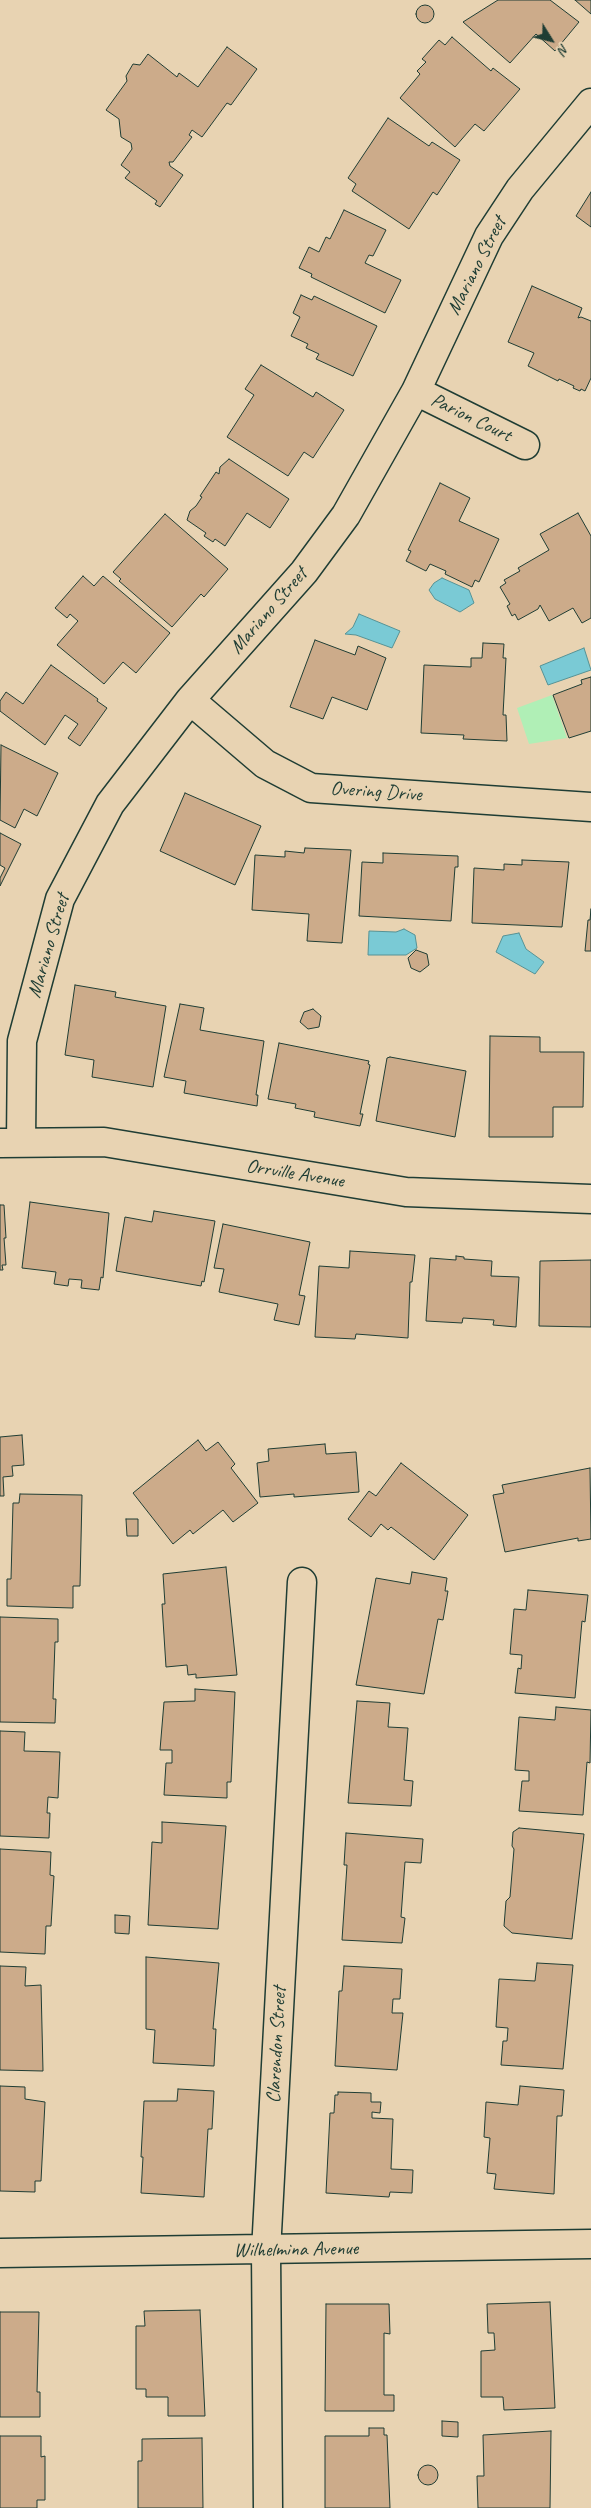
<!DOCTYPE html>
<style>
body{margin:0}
#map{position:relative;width:591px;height:2508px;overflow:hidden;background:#e8d3b2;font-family:Caveat,sans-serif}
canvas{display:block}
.north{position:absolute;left:526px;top:15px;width:50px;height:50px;-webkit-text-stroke:4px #e8d3b2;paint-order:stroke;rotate:126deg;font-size:14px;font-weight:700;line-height:20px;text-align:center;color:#1f3d34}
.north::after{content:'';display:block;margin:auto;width:18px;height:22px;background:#1f3d34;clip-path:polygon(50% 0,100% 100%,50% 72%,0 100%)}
</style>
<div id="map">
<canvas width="591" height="2508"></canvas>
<div class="north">N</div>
</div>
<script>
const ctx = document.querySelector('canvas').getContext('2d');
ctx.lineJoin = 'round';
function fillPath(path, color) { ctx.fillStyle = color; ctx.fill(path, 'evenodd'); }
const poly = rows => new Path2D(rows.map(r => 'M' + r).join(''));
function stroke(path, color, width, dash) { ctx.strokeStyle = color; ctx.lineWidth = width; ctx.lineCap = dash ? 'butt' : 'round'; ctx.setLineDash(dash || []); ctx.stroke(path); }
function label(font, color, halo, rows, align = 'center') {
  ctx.font = font + ' Caveat,sans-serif'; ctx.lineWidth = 4; ctx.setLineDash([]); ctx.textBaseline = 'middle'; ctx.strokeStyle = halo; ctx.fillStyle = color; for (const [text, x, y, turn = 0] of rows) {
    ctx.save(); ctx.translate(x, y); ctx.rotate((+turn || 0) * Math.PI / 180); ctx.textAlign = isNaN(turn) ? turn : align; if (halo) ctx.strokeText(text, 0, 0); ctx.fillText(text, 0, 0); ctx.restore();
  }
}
fillPath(poly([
 [552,695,567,738,529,744,517,708]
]), '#b0efb6');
const water = poly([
 [442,578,469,590,474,603,460,612,435,599,429,590,434,583,442,578],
 [359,614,400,631,392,648,356,635,345,634,353,627,359,614],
 [584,648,591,670,548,685,540,666,584,648],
 [404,929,415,935,417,948,406,955,368,955,369,931,396,932,404,929],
 [519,933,526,949,544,962,535,974,496,952,503,936,519,933]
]);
fillPath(water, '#7acad5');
stroke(water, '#569295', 1);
const building = poly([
 [498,0,550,0,579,22,555,51,536,34,510,63,463,22,498,0],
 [575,0,591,0,591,14,575,0],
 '416 14a9 9 0 1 1 18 0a9 9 0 1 1-18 0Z',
 [452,37,491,71,493,68,520,89,484,131,475,124,455,147,400,98,420,74,417,71,426,62,422,59,439,40,445,45,452,37],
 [227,47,257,69,231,105,227,103,202,137,192,130,189,135,192,137,173,162,169,162,170,166,183,175,160,207,155,204,157,201,125,178,130,172,121,165,132,149,131,143,121,137,119,119,106,110,127,81,126,76,133,64,140,65,148,54,177,77,179,73,198,87,227,47],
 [388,118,429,146,432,142,460,160,437,195,433,192,409,229,352,191,356,184,348,178,388,118],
 [591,192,591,227,576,216,591,192],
 [344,210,386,230,373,256,369,255,365,263,401,280,385,313,311,277,312,274,299,268,309,247,319,252,326,237,330,239,344,210],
 [532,286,582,308,578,318,581,317,591,321,591,378,585,391,581,389,580,391,573,388,574,386,559,379,558,381,528,366,534,353,508,342,532,286],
 [301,295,312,300,314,296,377,326,353,376,316,359,319,354,306,348,308,344,291,336,300,317,293,313,301,295],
 [261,365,313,397,316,392,344,410,313,458,304,452,288,476,227,437,254,395,245,389,261,365],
 [229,459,289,499,270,528,247,513,225,546,215,539,213,542,204,536,206,533,187,520,190,511,196,506,202,497,200,496,216,472,219,474,220,467,229,459],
 [440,483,470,498,459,521,499,539,479,582,475,580,472,587,445,574,446,571,430,564,426,571,406,561,411,551,408,550,440,483],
 [578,513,591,536,591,618,582,623,573,608,549,621,540,605,538,609,518,620,515,614,512,616,507,606,510,604,500,587,506,583,504,580,520,571,518,568,549,550,540,534,578,513],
 [165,514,228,569,204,597,201,594,172,627,119,581,121,579,113,572,165,514],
 [83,576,94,586,103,576,170,633,136,673,123,662,104,684,57,645,78,621,70,614,67,618,55,608,83,576],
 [315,640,355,655,358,646,386,658,367,710,332,697,323,719,290,707,315,640],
 [483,643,504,644,503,658,506,658,503,715,506,715,507,741,463,739,464,735,421,733,424,665,471,667,471,658,482,658,483,643],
 [51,665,98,699,97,701,107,708,80,746,68,738,78,724,65,715,45,745,0,711,0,701,6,692,23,704,51,665],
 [591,677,591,731,569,738,553,695,582,684,581,680,591,677],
 [1,745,58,773,37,816,24,809,15,828,0,820,1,745],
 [185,793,261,826,235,885,160,851,185,793],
 [0,833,21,844,0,886,0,878,5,868,0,865,0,833],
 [305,848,351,850,342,943,307,941,309,914,252,910,255,855,285,857,285,851,304,853,305,848],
 [383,853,458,856,458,867,455,867,451,921,359,916,362,862,383,863,383,853],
 [522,860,569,862,562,927,472,923,474,868,504,870,504,864,522,865,522,860],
 [591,909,591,951,585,951,588,920,590,920,591,909],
 [416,950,427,954,429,965,420,972,411,968,408,958,416,950],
 [75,985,116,992,115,997,166,1006,153,1087,92,1077,94,1060,65,1055,75,985],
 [180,1004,204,1008,200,1030,264,1041,256,1095,258,1095,257,1106,184,1093,186,1081,164,1077,180,1004],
 [313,1009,321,1016,319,1027,308,1029,300,1022,304,1012,313,1009],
 [490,1036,540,1037,540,1052,584,1052,583,1107,553,1107,553,1137,489,1137,490,1036],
 [279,1043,369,1061,368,1064,370,1065,360,1114,363,1114,360,1126,314,1117,315,1112,295,1108,296,1104,268,1099,279,1043],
 [390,1057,466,1071,455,1137,376,1121,387,1058,390,1057],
 [30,1202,109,1213,103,1278,101,1277,99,1290,81,1288,82,1280,69,1279,68,1286,54,1284,56,1272,22,1268,30,1202],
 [0,1205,4,1205,6,1238,4,1238,6,1265,2,1265,3,1270,0,1270,0,1205],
 [154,1211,215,1221,204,1282,202,1281,201,1286,116,1271,125,1217,152,1222,154,1211],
 [223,1224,310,1242,299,1295,305,1296,299,1325,274,1320,278,1304,219,1292,224,1269,214,1268,223,1224],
 [350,1251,415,1255,412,1282,410,1282,408,1338,356,1334,355,1339,315,1337,319,1266,349,1268,350,1251],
 [456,1256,464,1257,464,1259,492,1261,491,1276,519,1277,516,1327,493,1325,494,1320,463,1318,462,1323,426,1321,430,1258,456,1260,456,1256],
 [591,1260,591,1327,539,1326,540,1261,591,1260],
 [22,1435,24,1465,12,1466,13,1476,3,1477,4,1496,0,1496,0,1437,22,1435],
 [198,1440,206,1451,218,1442,235,1464,231,1468,258,1503,233,1522,223,1510,193,1534,190,1530,173,1544,133,1493,198,1440],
 [325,1444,326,1454,356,1452,359,1492,294,1497,294,1494,260,1497,257,1463,269,1461,268,1449,325,1444],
 [401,1463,468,1515,434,1560,391,1527,388,1530,381,1524,371,1537,348,1519,369,1491,376,1496,401,1463],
 [590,1468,591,1539,578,1541,578,1538,505,1552,493,1495,504,1493,502,1485,590,1468],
 [20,1494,82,1495,80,1586,73,1586,73,1608,7,1606,7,1579,11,1579,13,1503,19,1503,20,1494],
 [126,1519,138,1519,138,1536,127,1536,126,1519],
 [226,1567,237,1675,196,1678,196,1674,188,1675,187,1665,166,1667,162,1604,165,1604,163,1574,226,1567],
 [412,1572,447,1578,445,1591,448,1591,443,1620,438,1619,424,1694,356,1685,376,1578,410,1584,412,1572],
 [528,1590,588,1595,585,1622,582,1621,575,1698,515,1693,518,1668,521,1669,522,1655,510,1654,514,1609,526,1610,528,1590],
 [0,1617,58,1619,58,1642,55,1642,53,1699,56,1699,55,1723,0,1722,0,1617],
 [195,1689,235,1692,231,1782,227,1782,227,1798,164,1795,166,1763,172,1763,172,1750,160,1750,164,1702,195,1701,195,1689],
 [357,1701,390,1703,388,1727,408,1728,404,1780,413,1781,411,1806,348,1803,357,1701],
 [556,1707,591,1710,590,1763,587,1762,583,1815,519,1811,522,1781,529,1781,529,1771,515,1770,519,1717,555,1720,556,1707],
 [0,1731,25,1732,24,1751,60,1752,58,1798,48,1797,47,1813,50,1813,49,1838,0,1836,0,1731],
 [162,1822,226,1826,218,1929,148,1925,152,1842,162,1843,162,1822],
 [519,1828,584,1834,572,1939,512,1933,504,1926,506,1901,510,1897,514,1849,512,1846,513,1832,519,1828],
 [346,1833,423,1839,421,1863,405,1862,401,1917,405,1918,402,1943,342,1940,347,1865,344,1865,346,1833],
 [0,1849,51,1852,50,1875,54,1876,51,1926,46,1926,45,1954,0,1952,0,1849],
 [115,1915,130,1916,129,1934,115,1933,115,1915],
 [146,1957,219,1963,213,2029,216,2029,214,2066,153,2063,155,2030,146,2029,146,1957],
 [537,1963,573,1965,563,2069,501,2065,503,2041,507,2041,508,2028,496,2027,499,1979,535,1981,537,1963],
 [0,1966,26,1967,25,1986,41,1985,43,2071,0,2070,0,1966],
 [344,1966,402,1969,400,1999,393,1999,392,2013,403,2013,397,2070,335,2066,339,1991,342,1991,344,1966],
 [0,2086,25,2087,25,2099,45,2102,41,2181,35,2181,35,2192,0,2191,0,2086],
 [520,2086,564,2090,562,2116,557,2116,554,2194,494,2189,496,2174,487,2173,490,2138,484,2137,486,2102,518,2105,520,2086],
 [178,2089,214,2091,212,2129,208,2129,204,2197,141,2193,143,2157,141,2157,144,2101,177,2101,178,2089],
 [338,2092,371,2093,371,2102,381,2102,380,2113,372,2112,372,2118,393,2119,391,2169,413,2170,412,2193,390,2192,389,2197,326,2193,330,2113,334,2113,335,2095,338,2095,338,2092],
 [550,2302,555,2408,504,2410,503,2397,481,2397,481,2351,495,2350,494,2333,488,2333,487,2304,550,2302],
 [326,2304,389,2304,390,2334,384,2333,384,2395,394,2395,394,2411,325,2411,326,2304],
 [200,2310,205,2416,168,2416,168,2397,146,2397,146,2389,136,2389,136,2326,145,2326,144,2311,200,2310],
 [0,2312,39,2312,37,2392,40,2392,40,2417,0,2417,0,2312],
 [442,2421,458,2422,458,2437,442,2436,442,2421],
 [369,2428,384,2428,384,2435,387,2435,390,2508,325,2508,325,2436,369,2436,369,2428],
 [551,2431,550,2508,478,2508,477,2476,484,2476,483,2435,551,2431],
 [0,2436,41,2436,41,2457,45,2456,45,2500,37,2500,37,2508,0,2508,0,2436],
 [202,2438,203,2508,138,2508,138,2461,142,2461,142,2439,202,2438],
 '418 2475a10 10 0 1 1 20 0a10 10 0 1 1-20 0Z'
]);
fillPath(building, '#ccab8a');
stroke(building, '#1f3d34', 1);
const street = poly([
 [416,391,525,445],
 [190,700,265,764,311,788,591,807],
 [21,1142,22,1041,60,899,110,804,190,700,304,572,346,515,416,391,489,236,520,189,591,103],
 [0,1143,104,1142,406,1192,591,1199],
 [0,2253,591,2244],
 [268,2508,266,2251,302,1582]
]);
stroke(street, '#1f3d34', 31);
stroke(street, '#e8d3b2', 28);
label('20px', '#1f3d34', '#e8d3b2', [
 ["Mariano Street",477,266,-63],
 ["Parion Court",471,418,26],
 ["Mariano Street",269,611,-49],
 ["Overing Drive",376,792,4],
 ["Mariano Street",49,946,-74],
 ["Orrville Avenue",295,1174,9],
 ["Clarendon Street",277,2045,-87],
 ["Wilhelmina Avenue",296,2250,-1]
]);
</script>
